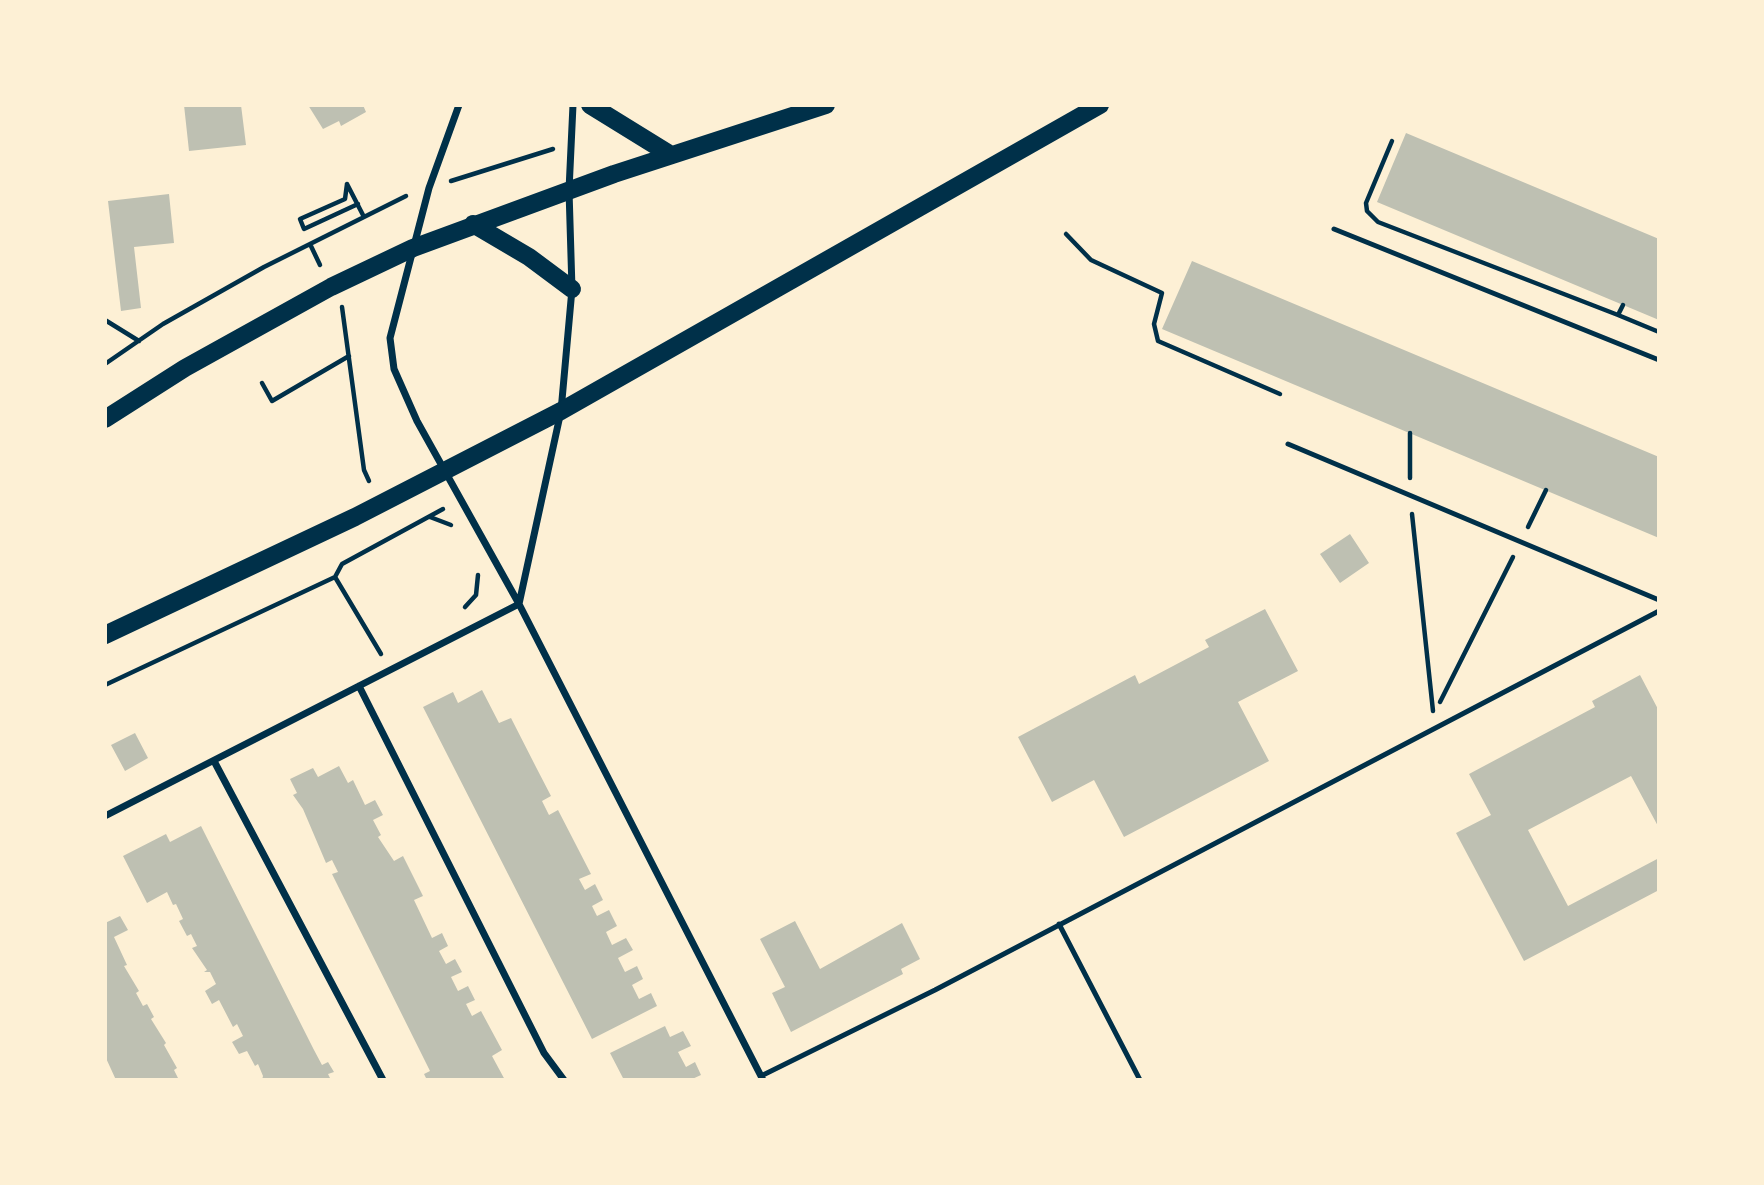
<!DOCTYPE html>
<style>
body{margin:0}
#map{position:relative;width:1764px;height:1185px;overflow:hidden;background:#fdf0d5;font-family:Signika,sans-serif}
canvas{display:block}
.frame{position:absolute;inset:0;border:107px solid #fdf0d5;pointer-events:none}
</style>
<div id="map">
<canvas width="1764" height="1185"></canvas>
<div class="frame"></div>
</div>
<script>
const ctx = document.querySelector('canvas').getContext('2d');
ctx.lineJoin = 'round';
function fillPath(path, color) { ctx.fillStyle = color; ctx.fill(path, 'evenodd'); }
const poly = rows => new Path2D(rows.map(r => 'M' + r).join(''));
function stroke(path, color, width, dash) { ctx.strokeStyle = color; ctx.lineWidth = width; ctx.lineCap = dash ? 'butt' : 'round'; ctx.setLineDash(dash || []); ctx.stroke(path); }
fillPath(poly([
 [184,105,241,105,246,145,189,151],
 [308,105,363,105,366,112,341,126,339,121,323,129],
 [1406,133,1659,239,1659,320,1377,202],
 [169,194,174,243,134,247,141,308,121,311,108,201],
 [1192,261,1659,457,1659,538,1162,329],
 [1350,534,1369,563,1340,583,1320,554],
 [1265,609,1298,671,1238,702,1269,761,1124,837,1094,780,1052,802,1018,737,1135,675,1139,684,1209,647,1205,640],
 [1640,675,1659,711,1659,828,1631,776,1528,830,1568,906,1659,858,1659,890,1524,961,1456,833,1491,815,1469,774,1595,707,1592,701],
 [482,690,499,723,511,718,537,769,551,796,542,801,549,815,558,810,591,874,579,879,585,890,595,884,603,900,592,906,597,916,609,910,617,926,606,932,612,945,626,938,633,950,618,958,625,972,637,966,643,979,632,985,639,999,651,993,657,1006,592,1039,423,707,453,692,458,703],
 [135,733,148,758,125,771,111,745],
 [339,766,348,783,353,780,365,805,375,800,383,815,373,820,381,835,378,837,394,861,403,856,423,896,414,900,432,938,442,933,448,946,439,951,446,964,455,959,462,972,451,977,458,991,468,986,475,1000,466,1004,472,1016,481,1011,502,1050,492,1056,505,1080,427,1080,424,1074,430,1071,332,874,338,872,332,860,326,863,303,809,293,795,297,793,290,779,313,768,318,777],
 [201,826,314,1050,322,1065,328,1062,334,1072,328,1074,331,1080,262,1080,263,1076,258,1064,255,1066,247,1051,239,1054,232,1042,243,1036,237,1024,233,1027,219,1000,212,1004,205,991,216,984,210,972,204,972,207,970,192,948,197,946,191,934,187,936,179,921,183,919,176,904,173,905,167,892,147,903,123,856,166,834,170,842],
 [120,916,128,930,114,937,127,965,124,966,139,991,136,993,143,1006,147,1004,154,1017,151,1019,166,1043,164,1045,177,1068,174,1070,179,1080,116,1080,105,1056,105,923],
 [795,921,820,969,902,923,920,959,901,969,903,974,791,1032,772,993,785,987,760,939],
 [665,1026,670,1037,683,1031,691,1046,678,1052,686,1067,695,1062,701,1075,690,1080,624,1080,610,1053]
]), '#bec0b2');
stroke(poly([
 [1392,141,1366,203,1367,211,1378,222,1618,315],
 [451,181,553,149],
 [347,184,345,199,300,219,304,229,358,204],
 [347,184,364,217],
 [1066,234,1091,260,1162,293,1154,324,1158,341,1280,394],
 [310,244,320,265],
 [1623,305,1618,315,1659,332],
 [342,307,364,470,369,481],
 [105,320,139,341],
 [105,364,163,324,264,267,406,196],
 [262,383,272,401,349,356],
 [1410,478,1410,433],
 [1412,514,1433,711],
 [430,517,451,525],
 [1528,527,1546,490],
 [335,577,381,654],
 [465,607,476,595,478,575],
 [105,685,335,577,342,564,443,509],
 [1440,702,1513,557]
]), '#003049', 4.5);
stroke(poly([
 [1334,229,1659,360],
 [1288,444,1659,600],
 [1059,924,1140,1080],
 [761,1076,935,990,1659,611]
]), '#003049', 5);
stroke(poly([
 [459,105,429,188,390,338,394,369,417,421,519,604,763,1080],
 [519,604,561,411,572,289,569,190,573,105],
 [359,686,544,1053,564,1080],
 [214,761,383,1080],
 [105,816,519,604]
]), '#003049', 7);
stroke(poly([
 [590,105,671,155],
 [473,224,529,257,572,289],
 [105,419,185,368,331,287,413,248,614,174,826,105],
 [105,635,355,517,561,411,1100,105]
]), '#003049', 18);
</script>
